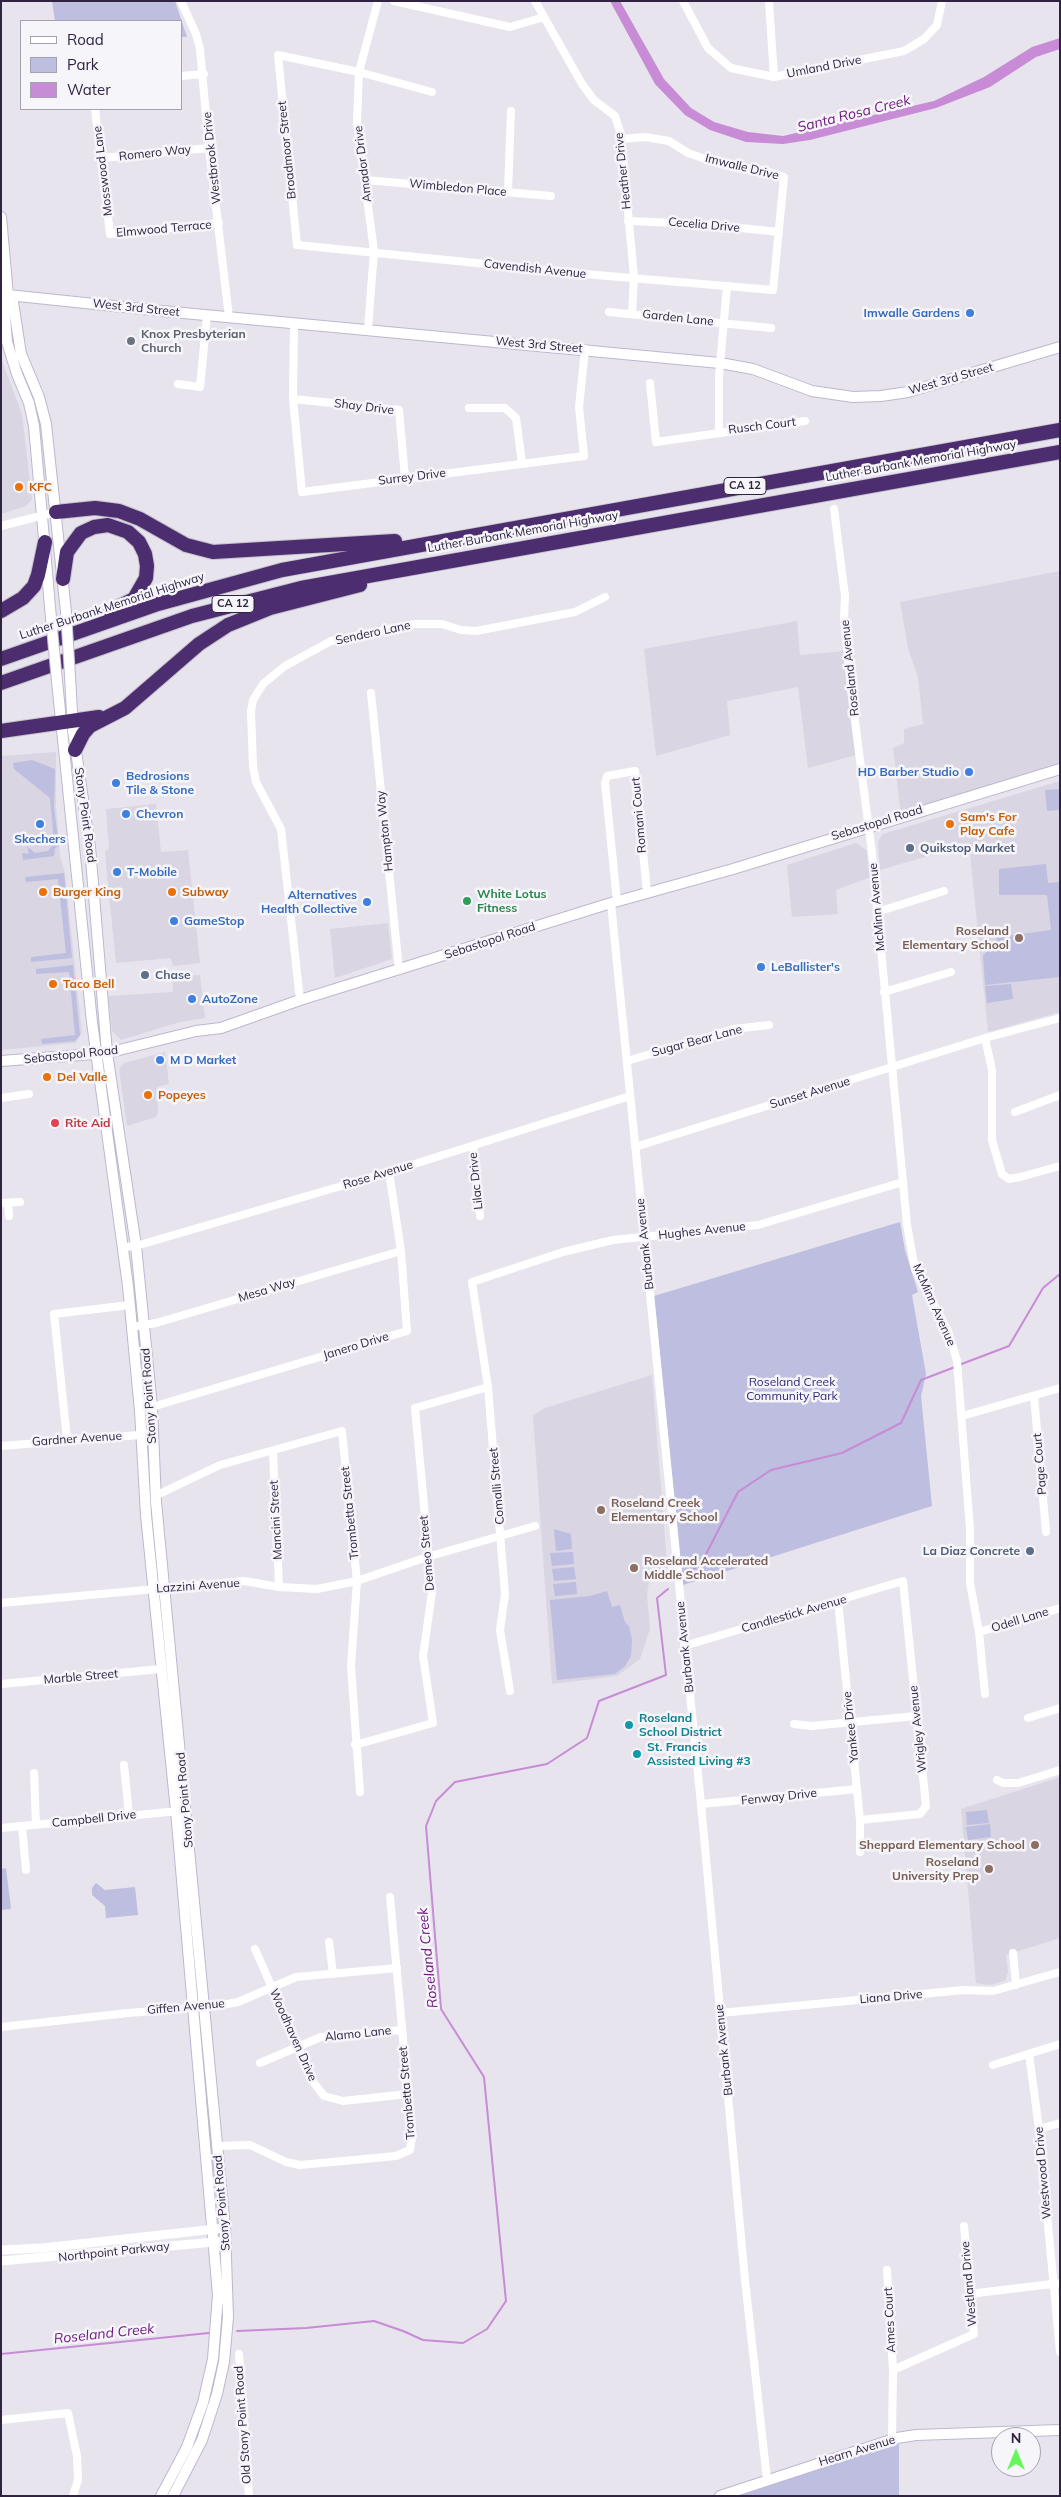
<!DOCTYPE html>
<style>
body{margin:0}
#map{position:relative;width:1061px;height:2497px;overflow:hidden;background:#e7e4ee;font-family:Mulish,sans-serif}
canvas{display:block}
.frame{position:absolute;inset:0;border:2px solid #2f2341;pointer-events:none}
.legend{position:absolute;left:20px;top:20px;width:162px;height:90px;box-sizing:border-box;background:#f6f5fa;border:1px solid #a6a1b0;margin:0;padding:6px 9px;list-style:none;font-size:15px;color:#2f2341}
.legend li{display:flex;align-items:center;gap:10px;height:25px}
.legend b{width:25px;border:1px solid #a6a1b0}
.north{position:absolute;left:991px;top:2427px;width:50px;height:50px;box-sizing:border-box;background:#f6f5fa;border:1px solid #a6a1b0;border-radius:50%;rotate:0deg;font-size:14px;font-weight:700;line-height:20px;text-align:center;color:#2f2341}
.north::after{content:'';display:block;margin:auto;width:18px;height:22px;background:#65f75a;clip-path:polygon(50% 0,100% 100%,50% 72%,0 100%)}
</style>
<div id="map">
<canvas width="1061" height="2497"></canvas>
<div class="frame"></div>
<ul class="legend">
<li><b style="height:6px;background:#fff"></b>Road</li>
<li><b style="height:14px;background:#bdbee0"></b>Park</li>
<li><b style="height:14px;background:#c88bd5"></b>Water</li>
</ul>
<div class="north">N</div>
</div>
<script>
const ctx = document.querySelector('canvas').getContext('2d');
ctx.lineJoin = 'round';
function fillPath(path, color) { ctx.fillStyle = color; ctx.fill(path, 'evenodd'); }
const poly = rows => new Path2D(rows.map(r => 'M' + r).join(''));
function stroke(path, color, width, dash) { ctx.strokeStyle = color; ctx.lineWidth = width; ctx.lineCap = dash ? 'butt' : 'round'; ctx.setLineDash(dash || []); ctx.stroke(path); }
function label(font, color, halo, rows, align = 'center') {
  ctx.font = font + ' Mulish,sans-serif'; ctx.lineWidth = 5; ctx.setLineDash([]); ctx.textBaseline = 'middle'; ctx.strokeStyle = halo; ctx.fillStyle = color; for (const [text, x, y, turn = 0] of rows) {
    ctx.save(); ctx.translate(x, y); ctx.rotate((+turn || 0) * Math.PI / 180); ctx.textAlign = isNaN(turn) ? turn : align; if (halo) ctx.strokeText(text, 0, 0); ctx.fillText(text, 0, 0); ctx.restore();
  }
}
fillPath(poly([
 [1,358,22,414,32,499,26,506,1,514],
 [1060,571,1060,767,901,815,893,748,904,743,904,729,923,724,918,677,908,648,900,602],
 [797,621,800,655,845,651,856,755,808,768,798,687,727,701,730,735,656,756,644,649],
 [56,752,56,806,60,856,65,873,82,1033,76,1043,1,1050,1,756],
 [1060,781,1060,1012,988,1032,969,844,880,870,878,841,883,834],
 [156,804,161,852,188,850,200,963,173,966,171,958,116,963,106,865,105,852,109,848,106,809],
 [856,843,866,850,871,877,836,890,838,914,792,917,787,865],
 [388,923,392,959,335,978,330,929],
 [200,975,205,1018,180,1022,121,1040,112,1031,108,996,173,992,172,977],
 [165,1052,169,1084,157,1087,158,1112,156,1117,127,1126,119,1069,124,1063],
 [652,1375,668,1576,649,1582,647,1594,650,1629,640,1659,617,1676,552,1684,533,1415,545,1408],
 [1060,1777,1060,1938,1006,1955,1008,1972,1005,1981,989,1985,976,1983,961,1809]
]), '#d9d5e2');
fillPath(poly([
 [52,1,175,1,187,37,181,37,181,21,55,21],
 [32,760,55,769,54,807,59,846,55,848,54,856,23,860,22,853,29,854,27,846,35,853,48,851,54,843,50,798,14,769,13,763],
 [1060,789,1060,810,1047,811,1045,790],
 [1046,864,1048,883,1060,882,1060,977,985,985,983,956,998,937,1051,930,1047,895,999,895,999,869],
 [64,873,72,958,31,962,31,957,66,953,58,879,26,882,25,877],
 [73,965,80,1035,75,1041,42,1044,41,1039,75,1035,69,972,36,974,36,969],
 [1011,984,1013,999,987,1003,985,986],
 [900,1222,905,1250,918,1292,912,1295,926,1374,921,1396,932,1506,683,1585,654,1296],
 [554,1529,571,1534,572,1549,556,1551],
 [573,1552,574,1564,552,1566,550,1553],
 [574,1567,576,1579,554,1581,552,1569],
 [576,1582,577,1594,555,1596,553,1584],
 [607,1591,612,1607,620,1605,625,1622,629,1626,632,1640,631,1656,625,1666,615,1674,557,1680,550,1600,590,1596],
 [987,1810,989,1823,967,1825,966,1812],
 [990,1824,991,1837,968,1840,966,1827],
 [6,1868,11,1909,1,1910,1,1869],
 [96,1883,105,1890,135,1887,138,1915,106,1918,105,1906,92,1895,92,1888],
 [899,2444,899,2496,739,2496,874,2450]
]), '#bdbee0');
fillPath(poly([
 [610,1,620,1,664,79,691,108,714,122,748,132,783,136,934,101,984,77,1032,47,1060,38,1060,49,1036,57,990,87,936,108,810,140,783,144,746,142,710,130,685,115,655,84]
]), '#c88bd5');
stroke(poly([
 [959,1365,1009,1346,1043,1288,1060,1274],
 [686,1575,702,1562,738,1492,771,1470,842,1453,901,1423,921,1380,955,1367],
 [237,2331,306,2328,374,2321,403,2331,423,2340,463,2343,487,2329,506,2301,484,2077,441,2009,426,1826,436,1801,455,1782,547,1764,587,1738,599,1701,666,1675,657,1598,668,1589],
 [1,2354,209,2333]
]), '#c88bd5', 2);
const secondary = poly([
 [1,217,8,295,13,302,21,354,39,397,46,424,66,612],
 [1,292,8,295,162,311,720,363,753,369,812,391,853,397,881,396,908,392,1060,347],
 [8,295,4,303,7,342,17,374,29,403,34,426,51,618],
 [70,676,73,731,90,847,107,1053,136,1246,152,1407,156,1502,225,2228,228,2317,224,2362,217,2394,202,2440,173,2496],
 [57,681,92,1022,128,1286,140,1411,146,1515,176,1811,218,2295,213,2359,203,2403,187,2447,161,2496],
 [1,1061,107,1053,196,1031,221,1028,300,1000,611,903,733,869,1060,769],
 [720,2496,897,2438,916,2435,1060,2430]
]);
const motorway = poly([
 [56,512,95,508,119,511,140,519,186,545,213,552,395,541],
 [63,579,67,552,81,533,94,527,108,525,128,532,139,542,145,554,147,566,146,578,134,599,110,611],
 [1,611,23,598,34,586,38,575,45,542],
 [1,659,158,604,282,570,1060,430],
 [1,683,192,616,301,588,1060,452],
 [1,731,99,717],
 [75,750,83,734,90,726,125,708,199,644,228,625,270,608,360,585]
]);
stroke(secondary, '#beb7ce', 12);
stroke(motorway, '#c5c1ca', 16);
stroke(poly([
 [181,1,196,34,200,49,209,148,229,317],
 [394,1,510,27,544,17],
 [535,1,582,84,594,100,615,116,621,135,634,277,632,314],
 [683,1,708,48,731,68,774,77,904,51,924,39,937,25,942,1],
 [769,1,774,77],
 [181,76,204,74],
 [432,92,359,72,278,55,297,245,596,275,773,290,784,177,763,170,737,168,717,163,688,153,669,141,645,137,621,139],
 [95,109,110,234,219,223],
 [102,158,209,148],
 [365,180,551,196],
 [508,192,511,111],
 [628,221,702,224,779,232],
 [609,312,771,328],
 [294,323,293,399,302,492,584,456,579,407,585,349],
 [368,329,374,251,357,123,359,72,378,1],
 [650,383,656,442,805,421],
 [178,384,200,387,207,315],
 [293,399,399,410,405,478],
 [469,408,505,408,516,418,522,463],
 [719,431,719,376,727,286],
 [834,509,845,596,844,618,852,698,872,853,907,1225,915,1269,948,1331,957,1361,970,1529,970,1583,979,1632,985,1694],
 [1,526,56,512],
 [371,693,399,970],
 [617,901,605,783,607,776,635,771,647,892],
 [611,903,701,1804,745,2280,767,2480],
 [877,912,944,891],
 [884,992,951,972],
 [300,1000,281,829,256,782,253,766,251,711,253,700,263,684,285,666,331,641,414,624,442,624,461,630,476,631,575,612,605,597],
 [985,1038,992,1070,992,1140,1002,1174,1009,1179,1020,1177,1060,1166],
 [627,1061,734,1029,769,1025],
 [1,1098,29,1094],
 [1015,1112,1060,1095],
 [473,1146,480,1216],
 [635,1147,985,1038,1060,1018],
 [1,1203,20,1202],
 [8,1203,9,1216],
 [124,1247,136,1246,389,1172,630,1096],
 [132,1327,156,1323,401,1251],
 [1034,1396,1046,1532],
 [152,1407,407,1331,401,1251,389,1172],
 [962,1416,1060,1388],
 [67,1439,54,1314,130,1305],
 [1,1446,152,1434],
 [273,1452,279,1587],
 [155,1496,220,1465,342,1431,357,1581,351,1666,360,1792],
 [838,1601,860,1820,860,1852],
 [1,1603,244,1581,279,1587,317,1589,357,1581,427,1557,535,1526],
 [979,1632,1060,1608],
 [684,1646,903,1581,926,1806,920,1814,860,1820],
 [1,1684,161,1669],
 [510,1691,500,1630,505,1594,488,1387,472,1282,563,1252,613,1240,758,1225,903,1182],
 [1028,1718,1060,1708],
 [794,1724,811,1726,916,1716],
 [355,1745,433,1723,423,1656,432,1592,415,1408,488,1387],
 [124,1765,129,1815],
 [34,1773,36,1825],
 [997,1780,1003,1783,1018,1783,1060,1770],
 [701,1804,857,1789],
 [22,1826,26,1870],
 [1,1828,179,1811],
 [329,1942,333,1973],
 [255,1949,314,2083,324,2096,343,2101,408,2094],
 [1013,1953,1016,1985],
 [720,2013,964,1990,993,1991,1060,1972],
 [1,2027,128,2013,217,2006,238,2002,296,1977,397,1968],
 [1029,2054,1039,2129,1060,2352],
 [260,2063,321,2037,402,2030],
 [993,2065,1060,2044],
 [1039,2129,1060,2123],
 [218,2146,250,2145,286,2162,300,2165,396,2156,410,2150,412,2137,390,1897],
 [887,2270,893,2370,892,2439],
 [969,2294,1060,2283],
 [239,2354,249,2496],
 [893,2370,974,2334,964,2226],
 [1,2420,68,2413,77,2456,78,2480,73,2496]
]), '#fff', 8);
stroke(poly([
 [1,2250,42,2248,225,2228],
 [1,2261,226,2241]
]), '#fff', 9);
stroke(secondary, '#fff', 10);
stroke(motorway, '#4c2d6f', 14);
const secondaryBridge = poly([
 [66,612,70,676],
 [51,618,57,681]
]);
stroke(secondaryBridge, '#beb7ce', 12, []);
stroke(secondaryBridge, '#fff', 10);
for (const [x, y, r, color] of [
 [970,313,5,"#3f7fe0"],
 [131,341,5,"#6b7280"],
 [19,487,5,"#e8710a"],
 [969,772,5,"#3f7fe0"],
 [116,783,5,"#3f7fe0"],
 [126,814,5,"#3f7fe0"],
 [40,824,5,"#3f7fe0"],
 [950,824,5,"#e8710a"],
 [910,848,5,"#5c6f8a"],
 [117,872,5,"#3f7fe0"],
 [43,892,5,"#e8710a"],
 [172,892,5,"#e8710a"],
 [467,901,5,"#2e9e5b"],
 [367,902,5,"#3f7fe0"],
 [174,921,5,"#3f7fe0"],
 [1019,938,5,"#8d6e63"],
 [761,967,5,"#3f7fe0"],
 [145,975,5,"#5c6f8a"],
 [53,984,5,"#e8710a"],
 [192,999,5,"#3f7fe0"],
 [160,1060,5,"#3f7fe0"],
 [47,1077,5,"#e8710a"],
 [148,1095,5,"#e8710a"],
 [55,1123,5,"#e0444e"],
 [601,1510,5,"#8d6e63"],
 [1030,1551,5,"#5c6f8a"],
 [634,1568,5,"#8d6e63"],
 [629,1725,5,"#0f9aa8"],
 [637,1754,5,"#0f9aa8"],
 [1035,1845,5,"#8d6e63"],
 [989,1869,5,"#8d6e63"]
]) { const dot = new Path2D(); dot.arc(x, y, r, 0, 2 * Math.PI); ctx.fillStyle = color; ctx.fill(dot); stroke(dot, '#f6f5fa', 2); }
for (const [x, y, w] of [
 [745,486,42],
 [233,604,42]
]) { const box = new Path2D(); box.roundRect(x - w / 2, y - 8.5, w, 17, 4); ctx.fillStyle = '#f6f5fa'; ctx.fill(box); stroke(box, '#2f2341', 1); }
label('bold 11px', '#2f2341', null, [
 ["CA 12",745,486],
 ["CA 12",233,604]
]);
label('12px', '#2f2341', '#f6f5fa', [
 ["Umland Drive",824,67,-11],
 ["Broadmoor Street",287,150,-96],
 ["Romero Way",155,153,-6],
 ["Westbrook Drive",212,158,-96],
 ["Amador Drive",363,164,-97],
 ["Imwalle Drive",742,167,14],
 ["Mosswood Lane",103,171,-97],
 ["Heather Drive",623,171,-96],
 ["Wimbledon Place",458,188,5],
 ["Cecelia Drive",704,225,5],
 ["Elmwood Terrace",164,229,-5],
 ["Cavendish Avenue",535,269,6],
 ["West 3rd Street",136,308,6],
 ["Garden Lane",678,318,6],
 ["West 3rd Street",539,345,5],
 ["West 3rd Street",951,379,-16],
 ["Shay Drive",364,407,7],
 ["Rusch Court",762,426,-7],
 ["Luther Burbank Memorial Highway",921,461,-10],
 ["Surrey Drive",412,477,-7],
 ["Luther Burbank Memorial Highway",523,532,-10],
 ["Luther Burbank Memorial Highway",112,606,-18],
 ["Sendero Lane",373,633,-12],
 ["Roseland Avenue",850,668,-96],
 ["Stony Point Road",85,815,82],
 ["Romani Court",639,815,-95],
 ["Sebastopol Road",877,823,-17],
 ["Hampton Way",385,831,-96],
 ["McMinn Avenue",877,907,-95],
 ["Sebastopol Road",490,941,-18],
 ["Sugar Bear Lane",697,1041,-15],
 ["Sebastopol Road",71,1055,-6],
 ["Sunset Avenue",810,1093,-17],
 ["Rose Avenue",378,1175,-17],
 ["Lilac Drive",476,1181,-96],
 ["Hughes Avenue",702,1231,-6],
 ["Burbank Avenue",645,1244,-96],
 ["Mesa Way",267,1290,-17],
 ["McMinn Avenue",934,1305,66],
 ["Janero Drive",356,1346,-17],
 ["Stony Point Road",149,1396,-94],
 ["Gardner Avenue",77,1439,-4],
 ["Page Court",1040,1464,-95],
 ["Comalli Street",497,1486,-95],
 ["Trombetta Street",350,1513,-96],
 ["Mancini Street",276,1520,-93],
 ["Demeo Street",427,1553,-95],
 ["Lazzini Avenue",198,1586,-4],
 ["Candlestick Avenue",794,1614,-16],
 ["Odell Lane",1020,1620,-17],
 ["Burbank Avenue",685,1647,-96],
 ["Marble Street",81,1677,-5],
 ["Yankee Drive",851,1727,-96],
 ["Wrigley Avenue",918,1729,-96],
 ["Fenway Drive",779,1797,-6],
 ["Stony Point Road",185,1800,-95],
 ["Campbell Drive",94,1819,-6],
 ["Liana Drive",891,1997,-5],
 ["Giffen Avenue",186,2007,-5],
 ["Alamo Lane",358,2034,-6],
 ["Woodhaven Drive",293,2035,66],
 ["Burbank Avenue",724,2050,-96],
 ["Trombetta Street",407,2093,-95],
 ["Westwood Drive",1043,2173,-95],
 ["Stony Point Road",222,2203,-95],
 ["Northpoint Parkway",114,2252,-6],
 ["Westland Drive",969,2284,-95],
 ["Ames Court",890,2320,-93],
 ["Old Stony Point Road",243,2425,-94],
 ["Hearn Avenue",857,2451,-17]
]);
label('bold 12px', '#366cbe', '#f6f5fa', [
 ["Imwalle Gardens",960,313,"right"],
 ["HD Barber Studio",959,772,"right"],
 ["Bedrosions",126,776],
 ["Tile & Stone",126,790],
 ["Chevron",136,814],
 ["Skechers",40,839,"center"],
 ["T-Mobile",127,872],
 ["Alternatives",357,895,"right"],
 ["Health Collective",357,909,"right"],
 ["GameStop",184,921],
 ["LeBallister's",771,967],
 ["AutoZone",202,999],
 ["M D Market",170,1060]
], 'left');
label('bold 12px', '#5b616d', '#f6f5fa', [
 ["Knox Presbyterian",141,334],
 ["Church",141,348]
], 'left');
label('bold 12px', '#c56008', '#f6f5fa', [
 ["KFC",29,487],
 ["Sam's For",960,817],
 ["Play Cafe",960,831],
 ["Burger King",53,892],
 ["Subway",182,892],
 ["Taco Bell",63,984],
 ["Del Valle",57,1077],
 ["Popeyes",158,1095]
], 'left');
label('bold 12px', '#4e5e75', '#f6f5fa', [
 ["Quikstop Market",920,848],
 ["Chase",155,975],
 ["La Diaz Concrete",1020,1551,"right"]
], 'left');
label('bold 12px', '#27864d', '#f6f5fa', [
 ["White Lotus",477,894],
 ["Fitness",477,908]
], 'left');
label('bold 12px', '#785e54', '#f6f5fa', [
 ["Roseland",1009,931],
 ["Elementary School",1009,945],
 ["Roseland Creek",611,1503,"left"],
 ["Elementary School",611,1517,"left"],
 ["Roseland Accelerated",644,1561,"left"],
 ["Middle School",644,1575,"left"],
 ["Sheppard Elementary School",1025,1845],
 ["Roseland",979,1862],
 ["University Prep",979,1876]
], 'right');
label('bold 12px', '#be3a42', '#f6f5fa', [
 ["Rite Aid",65,1123]
], 'left');
label('12px', '#302b7a', '#f6f5fa', [
 ["Roseland Creek",792,1382],
 ["Community Park",792,1396]
]);
label('bold 12px', '#0d838f', '#f6f5fa', [
 ["Roseland",639,1718],
 ["School District",639,1732],
 ["St. Francis",647,1747],
 ["Assisted Living #3",647,1761]
], 'left');
label('italic 14px', '#701a80', '#f6f5fa', [
 ["Santa Rosa Creek",854,114,-14],
 ["Roseland Creek",428,1958,-96],
 ["Roseland Creek",104,2334,-6]
]);
</script>
